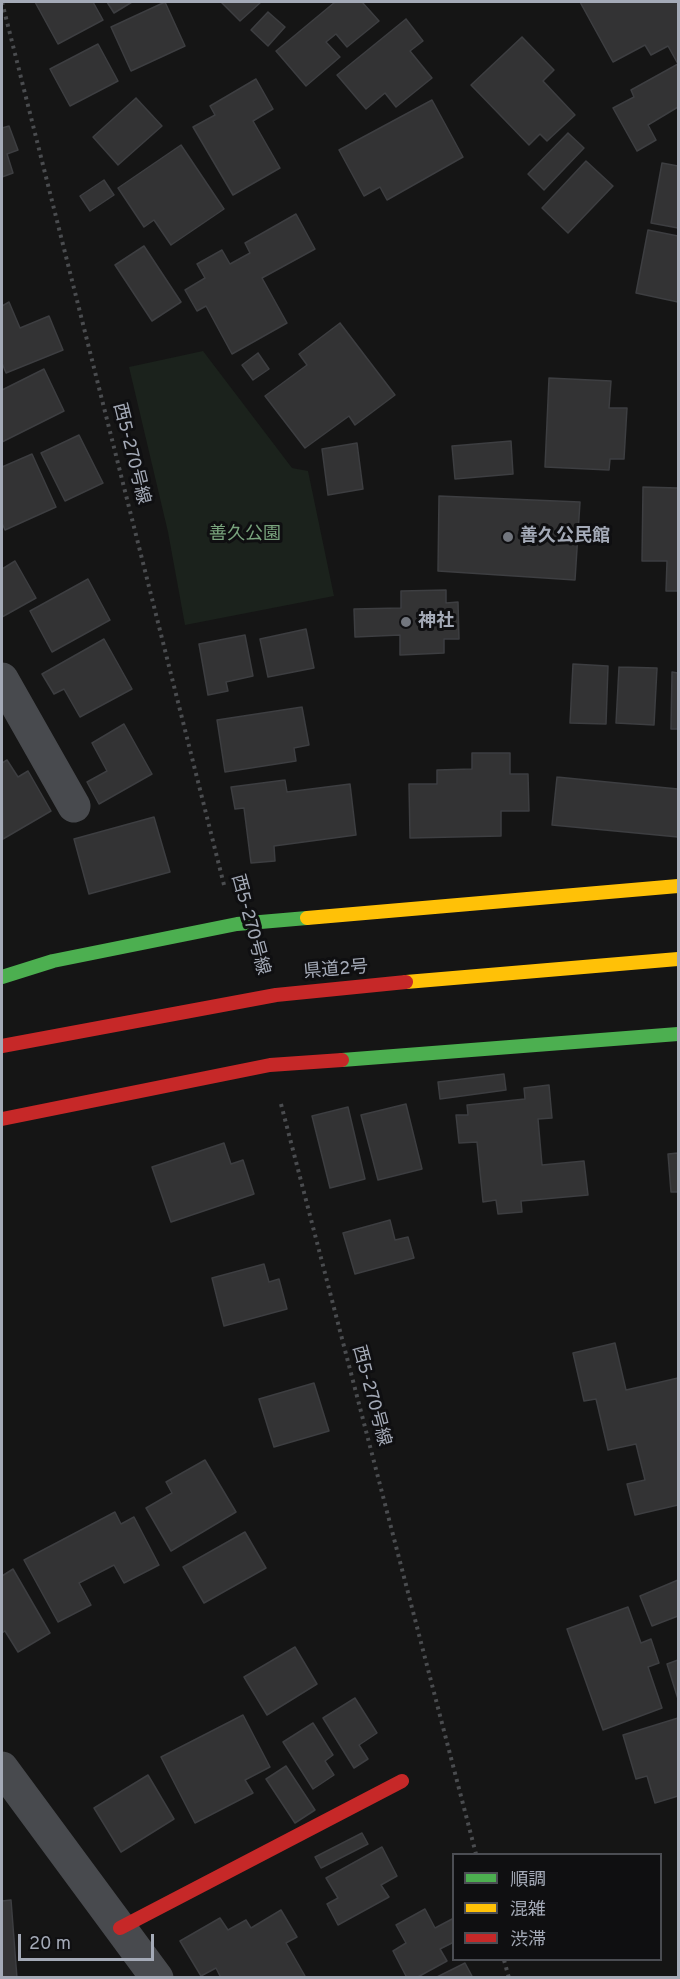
<!DOCTYPE html>
<meta charset="utf-8">
<style>
body{margin:0}
#map{position:relative;width:680px;height:1979px;overflow:hidden;background:#151515;font-family:Overpass,"Noto Sans JP",sans-serif}
canvas{display:block}
.frame{position:absolute;inset:0;border:3px solid #a4aab7;pointer-events:none}
.legend{position:absolute;left:452px;top:1853px;width:210px;height:108px;box-sizing:border-box;background:#0f0f11;border:2px solid #4b4d53;margin:0;padding:8px 10px;list-style:none;font-size:18px;color:#a4aab7}
.legend li{display:flex;align-items:center;gap:12px;height:30px}
.legend b{width:30px;border:2px solid #4b4d53}
.scale{position:absolute;left:18px;top:1934px;width:136px;height:27px;box-sizing:border-box;border:3px solid #a4aab7;border-top:0;padding-left:8px;font-size:18px;line-height:21px;white-space:nowrap;color:#a4aab7;-webkit-text-stroke:4px #0f0f11;paint-order:stroke}
</style>
<div id="map">
<canvas width="680" height="1979"></canvas>
<div class="frame"></div>
<ul class="legend">
<li><b style="height:8px;background:#4caf50"></b>順調</li>
<li><b style="height:8px;background:#ffc107"></b>混雑</li>
<li><b style="height:8px;background:#c62828"></b>渋滞</li>
</ul>
<div class="scale">20 m</div>
</div>
<script>
const ctx = document.querySelector('canvas').getContext('2d');
ctx.lineJoin = 'round';
function fillPath(path, color) { ctx.fillStyle = color; ctx.fill(path, 'evenodd'); }
const poly = rows => new Path2D(rows.map(r => 'M' + r).join(''));
function stroke(path, color, width, dash) { ctx.strokeStyle = color; ctx.lineWidth = width; ctx.lineCap = dash ? 'butt' : 'round'; ctx.setLineDash(dash || []); ctx.stroke(path); }
function label(font, color, halo, rows, align = 'center') {
  ctx.font = font + ' Overpass,"Noto Sans JP",sans-serif'; ctx.lineWidth = 6; ctx.setLineDash([]); ctx.textBaseline = 'middle'; ctx.strokeStyle = halo; ctx.fillStyle = color; for (const [text, x, y, turn = 0] of rows) {
    ctx.save(); ctx.translate(x, y); ctx.rotate((+turn || 0) * Math.PI / 180); ctx.textAlign = isNaN(turn) ? turn : align; if (halo) ctx.strokeText(text, 0, 0); ctx.fillText(text, 0, 0); ctx.restore();
  }
}
fillPath(poly([
 [203,351,292,468,308,471,334,596,185,625,168,532,129,367]
]), '#1b221c');
const building = poly([
 [35,2,93,2,103,20,58,44,35,2],
 [107,2,132,2,114,13,107,2],
 [165,2,185,46,131,71,111,27,165,2],
 [221,2,261,2,240,21,221,2],
 [335,2,362,2,379,21,347,47,336,34,326,42,340,57,306,86,276,51,335,2],
 [580,2,678,2,678,107,648,125,656,140,637,151,613,108,634,97,631,90,678,64,668,46,651,55,645,45,613,62,580,2],
 [268,12,285,27,268,46,251,30,268,12],
 [406,19,423,41,410,51,432,78,396,107,385,93,366,109,337,75,406,19],
 [522,37,554,70,543,81,575,115,547,141,540,134,529,145,471,85,522,37],
 [98,44,118,81,70,106,50,69,98,44],
 [256,79,273,109,253,121,280,168,233,195,193,127,215,115,210,106,256,79],
 [136,98,162,126,118,165,93,137,136,98],
 [432,100,463,157,387,200,380,187,364,196,339,150,432,100],
 [9,126,18,150,7,154,13,173,2,177,2,128,9,126],
 [568,133,584,148,544,190,528,174,568,133],
 [181,145,224,209,171,245,154,220,144,227,118,188,181,145],
 [586,161,613,186,568,233,542,208,586,161],
 [662,163,678,166,678,228,651,223,662,163],
 [104,180,114,195,90,211,80,196,104,180],
 [296,214,315,249,262,278,287,323,232,354,206,306,197,311,185,290,205,278,197,264,222,250,230,264,250,253,245,243,296,214],
 [648,230,678,236,678,302,636,293,648,230],
 [144,246,181,302,152,321,115,265,144,246],
 [9,302,20,328,49,316,63,350,6,373,2,363,2,306,9,302],
 [340,323,395,395,355,425,349,416,305,448,265,396,307,365,299,354,340,323],
 [258,353,269,369,253,380,242,365,258,353],
 [44,369,64,411,2,442,2,390,44,369],
 [549,378,611,381,609,408,627,408,624,459,610,459,609,470,545,467,549,378],
 [79,435,103,483,65,501,41,453,79,435],
 [511,441,513,474,455,479,452,446,511,441],
 [357,443,363,489,328,495,322,449,357,443],
 [32,454,56,507,5,530,2,523,2,467,32,454],
 [643,487,678,488,678,591,666,591,667,561,642,561,643,487],
 [439,496,580,502,575,580,438,571,439,496],
 [15,561,36,598,2,617,2,569,15,561],
 [88,579,110,620,52,652,30,611,88,579],
 [446,590,446,603,458,602,459,639,444,639,444,653,400,655,400,635,355,637,354,609,401,608,401,591,446,590],
 [306,629,314,668,268,677,260,639,306,629],
 [245,635,253,676,226,682,228,691,208,695,199,644,245,635],
 [104,639,132,689,80,717,64,689,54,694,42,674,104,639],
 [573,664,608,666,606,724,570,723,573,664],
 [619,667,657,668,654,725,616,723,619,667],
 [672,672,678,673,678,729,671,729,672,672],
 [302,707,309,745,294,748,296,761,225,772,217,720,302,707],
 [124,724,152,774,99,804,87,782,107,771,92,743,124,724],
 [472,753,510,753,510,774,528,774,529,811,501,811,501,836,410,838,409,784,437,784,437,770,472,769,472,753],
 [7,760,18,777,28,771,51,811,3,839,2,763,7,760],
 [557,777,678,789,678,837,552,825,557,777],
 [285,780,287,792,350,784,356,835,274,846,275,861,251,863,244,808,235,809,231,787,285,780],
 [154,817,170,872,89,894,74,839,154,817],
 [504,1074,506,1090,440,1099,438,1082,504,1074],
 [549,1085,552,1118,538,1119,542,1165,584,1161,588,1195,521,1201,522,1212,498,1214,496,1200,483,1202,477,1142,459,1143,456,1115,468,1115,467,1105,525,1099,524,1088,549,1085],
 [406,1104,422,1169,378,1180,361,1115,406,1104],
 [348,1107,365,1179,330,1188,312,1116,348,1107],
 [224,1143,231,1164,243,1160,254,1194,171,1222,152,1167,224,1143],
 [678,1153,678,1192,671,1192,668,1154,678,1153],
 [390,1220,395,1240,408,1237,414,1258,355,1274,343,1233,390,1220],
 [264,1264,269,1282,279,1279,287,1309,224,1326,212,1278,264,1264],
 [615,1343,626,1390,678,1378,678,1505,635,1515,627,1484,645,1480,636,1444,608,1450,596,1399,584,1401,573,1353,615,1343],
 [314,1383,329,1431,274,1447,259,1399,314,1383],
 [205,1460,236,1512,171,1551,146,1508,172,1493,166,1482,205,1460],
 [115,1512,121,1524,134,1517,159,1565,124,1583,114,1565,79,1583,91,1605,58,1622,24,1560,115,1512],
 [245,1532,266,1568,204,1603,183,1567,245,1532],
 [13,1569,50,1633,18,1652,5,1631,2,1633,2,1576,13,1569],
 [678,1580,678,1616,652,1626,640,1596,678,1580],
 [628,1607,641,1643,651,1639,659,1663,648,1667,662,1708,603,1730,567,1629,628,1607],
 [295,1647,317,1684,267,1715,244,1677,295,1647],
 [678,1660,678,1699,667,1664,678,1660],
 [355,1698,377,1733,359,1745,368,1759,354,1768,323,1718,355,1698],
 [243,1715,270,1767,245,1780,253,1793,195,1823,161,1757,243,1715],
 [678,1718,678,1796,655,1803,647,1776,636,1779,623,1735,678,1718],
 [313,1723,333,1755,325,1761,334,1775,313,1789,283,1742,313,1723],
 [286,1766,315,1810,295,1823,266,1779,286,1766],
 [148,1775,174,1819,121,1852,94,1808,148,1775],
 [362,1833,368,1844,321,1868,315,1857,362,1833],
 [382,1847,397,1876,381,1885,389,1897,338,1925,327,1904,338,1898,326,1878,382,1847],
 [11,1900,17,1978,2,1978,2,1901,11,1900],
 [425,1909,435,1928,454,1918,454,1942,440,1949,447,1961,416,1978,407,1978,393,1951,406,1943,396,1925,425,1909],
 [281,1910,297,1937,286,1943,305,1976,302,1978,221,1978,216,1968,201,1976,180,1941,220,1918,228,1930,246,1920,251,1928,281,1910],
 [465,1963,473,1978,435,1978,465,1963]
]);
fillPath(building, '#333334');
stroke(building, '#3d3e41', 1.5);
stroke(poly([
 [2,2,224,885],
 [281,1104,476,1854],
 [504,1960,509,1978]
]), '#4a4c4f', 4, [3, 4.5]);
stroke(poly([
 [2,679,74,806],
 [2,1768,157,1978]
]), '#484a4e', 33);
stroke(poly([
 [2,977,53,961,237,924,307,918],
 [342,1060,678,1034]
]), '#4caf50', 14);
stroke(poly([
 [307,918,678,886]
]), '#ffc107', 14);
stroke(poly([
 [2,1119,270,1065,342,1060],
 [120,1928,402,1781]
]), '#c62828', 14);
stroke(poly([
 [406,982,678,959]
]), '#ffc107', 14);
stroke(poly([
 [2,1046,276,995,406,982]
]), '#c62828', 14);
for (const [x, y, r, color] of [
 [508,537,6,"#72767e"],
 [406,622,6,"#72767e"]
]) { const dot = new Path2D(); dot.arc(x, y, r, 0, 2 * Math.PI); ctx.fillStyle = color; ctx.fill(dot); stroke(dot, '#0f0f11', 2); }
label('18px', '#a4aab7', '#0f0f11', [
 ["西5-270号線",130,454,76],
 ["西5-270号線",249,925,75],
 ["県道2号",336,971,-5],
 ["西5-270号線",370,1396,75]
]);
label('18px', '#79a47d', '#0f0f11', [
 ["善久公園",245,535]
]);
label('bold 18px', '#a4aab7', '#0f0f11', [
 ["善久公民館",520,537],
 ["神社",418,622]
], 'left');
</script>
